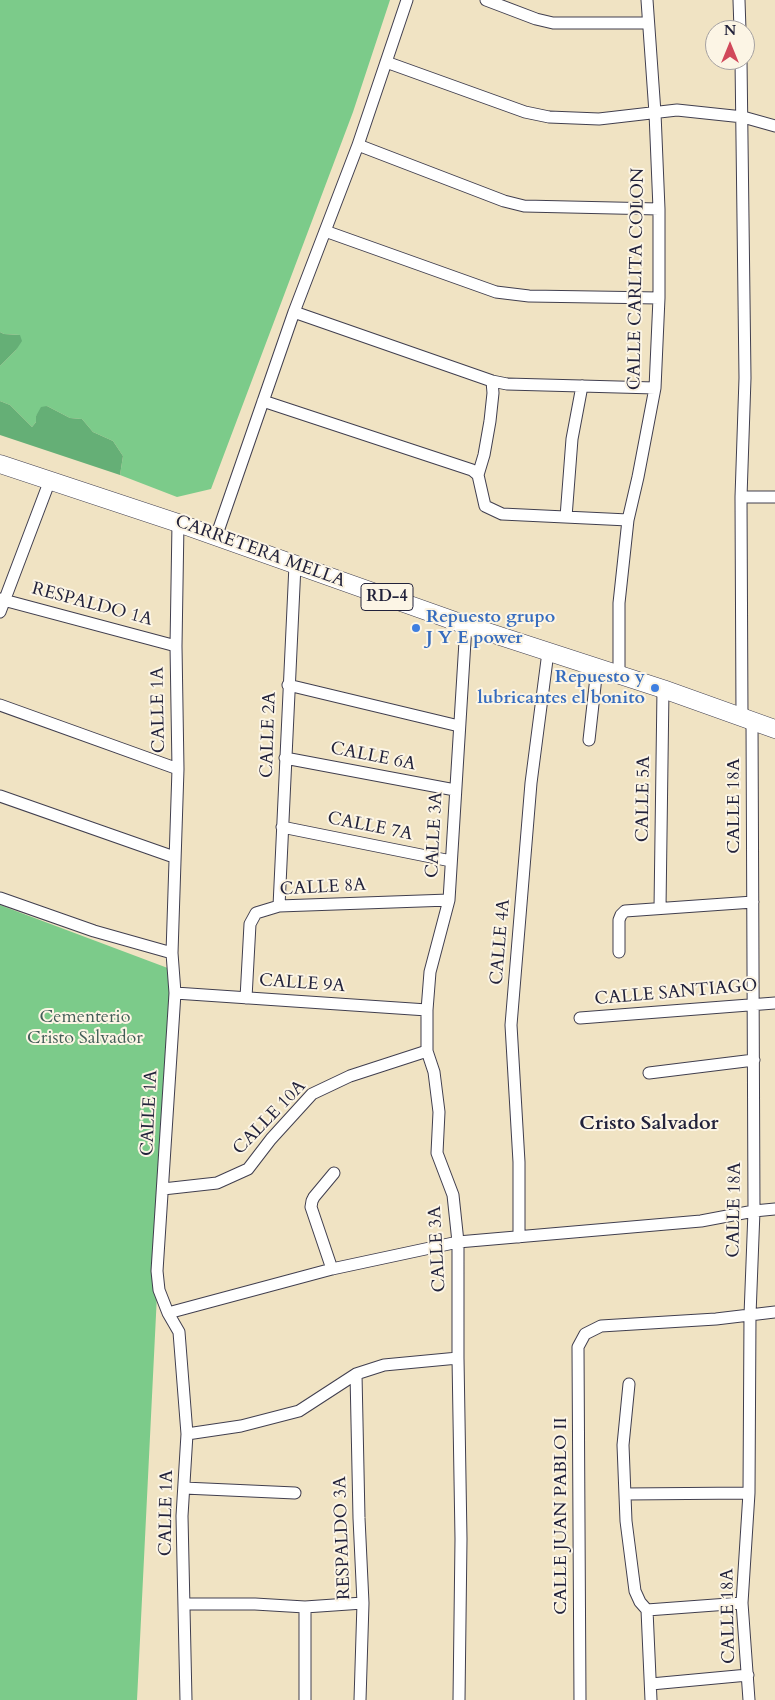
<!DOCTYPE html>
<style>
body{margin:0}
#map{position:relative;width:775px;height:1700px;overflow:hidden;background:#f0e3c3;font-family:Cardo,serif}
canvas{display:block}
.north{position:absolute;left:705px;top:20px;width:50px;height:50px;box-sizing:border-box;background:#fcf5e5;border:1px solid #a5a1a1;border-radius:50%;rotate:0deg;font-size:14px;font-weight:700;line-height:20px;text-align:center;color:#22223b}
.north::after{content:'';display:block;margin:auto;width:18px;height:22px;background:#d1495b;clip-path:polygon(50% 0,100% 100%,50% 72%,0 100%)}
</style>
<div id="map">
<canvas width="775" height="1700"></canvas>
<div class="north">N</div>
</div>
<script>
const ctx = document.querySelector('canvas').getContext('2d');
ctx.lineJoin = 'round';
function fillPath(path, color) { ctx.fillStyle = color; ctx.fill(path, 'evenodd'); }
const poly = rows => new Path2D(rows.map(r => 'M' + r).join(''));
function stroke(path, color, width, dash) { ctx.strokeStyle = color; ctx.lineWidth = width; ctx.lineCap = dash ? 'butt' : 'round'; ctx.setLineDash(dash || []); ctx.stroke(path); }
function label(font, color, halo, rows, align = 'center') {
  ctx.font = font + ' Cardo,serif'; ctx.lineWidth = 4; ctx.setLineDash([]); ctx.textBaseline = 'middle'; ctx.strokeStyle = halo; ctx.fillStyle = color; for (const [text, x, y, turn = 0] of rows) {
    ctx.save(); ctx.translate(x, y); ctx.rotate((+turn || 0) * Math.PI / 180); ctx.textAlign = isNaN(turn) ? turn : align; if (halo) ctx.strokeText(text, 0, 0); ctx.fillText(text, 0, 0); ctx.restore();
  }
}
fillPath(poly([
 [0,0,390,0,353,112,211,489,177,497,120,475,123,456,113,441,93,432,82,419,70,418,47,406,36,416,36,422,32,427,10,405,0,401,0,366,16,350,20,335,4,334,0,332],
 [0,905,173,970,137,1700,0,1700]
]), '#7ccb8a');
fillPath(poly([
 [0,332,4,334,20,335,22,341,16,350,0,366],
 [0,401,10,405,32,427,36,422,36,416,41,407,47,406,70,418,82,419,93,432,113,441,123,456,120,475,0,435]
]), '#65af76');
const street = poly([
 [486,0,536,19,553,23,648,23],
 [739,0,740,30],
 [741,60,745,378,741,497,742,717],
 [386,62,525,112,549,117,599,119,677,110,743,117,775,126],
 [358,145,504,201,524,206,659,209],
 [325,231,496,292,529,296,659,298],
 [294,312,492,381,507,384,655,388],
 [263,401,472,470,478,475,485,506,502,514,628,520],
 [478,475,484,455,490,421,493,393,492,381],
 [741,497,775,497],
 [566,517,572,439,582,386],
 [178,523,176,646,178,769,172,953,175,993,157,1271,159,1290,168,1313,179,1332,187,1434,182,1516,186,1700],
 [216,537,294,312,358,145,407,0],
 [0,599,176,646],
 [0,612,50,480],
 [619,676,619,603,628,520,638,477,655,388,659,298,659,209,655,113,647,0],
 [288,685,459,726],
 [0,705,178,769],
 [589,740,597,668],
 [285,758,455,790],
 [0,796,174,857],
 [282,827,451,861],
 [0,898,94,931,172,953],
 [279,906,295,565],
 [660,908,663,689],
 [619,952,619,920,621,915,625,911,753,902],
 [175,993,427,1010],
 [246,998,250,924,256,913,279,906,449,900],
 [580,1018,775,1003],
 [649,1073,754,1060],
 [163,1189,217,1183,248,1169,271,1139,312,1094,350,1076,427,1051],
 [519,1237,519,1162,511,1025,531,783,548,652],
 [332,1269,311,1207,312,1201,314,1197,334,1173],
 [168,1313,332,1269,458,1242,701,1221,754,1211,775,1209],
 [356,1374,359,1518,363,1603,360,1700],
 [629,1384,623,1445,626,1521,635,1591,640,1602,647,1610,651,1700],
 [187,1434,241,1426,299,1411,356,1374,384,1365,458,1358],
 [184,1488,295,1493],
 [625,1494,749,1493],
 [184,1604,255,1604,305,1607,363,1603],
 [647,1610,742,1603],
 [651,1684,748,1675],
 [305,1700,305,1607],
 [459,1700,461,1539,458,1358,458,1242,453,1195,437,1153,439,1112,434,1072,427,1051,427,1010,430,972,449,900,466,625],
 [580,1700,578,1347,585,1334,601,1326,716,1319,775,1312],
 [749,1700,742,1603,749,1493,750,1315,754,1211,752,720]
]);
const primary = poly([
 [0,464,178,523,466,625,663,689,775,729]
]);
stroke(street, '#413f4f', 13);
stroke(primary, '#413f4f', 19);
stroke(street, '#fff', 11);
stroke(primary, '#fff', 18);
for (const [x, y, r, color] of [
 [416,628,5,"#3f7fe0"],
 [655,688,5,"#3f7fe0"]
]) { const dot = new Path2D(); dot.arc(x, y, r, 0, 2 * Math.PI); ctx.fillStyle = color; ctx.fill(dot); stroke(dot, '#fcf5e5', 2); }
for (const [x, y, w] of [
 [387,597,52]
]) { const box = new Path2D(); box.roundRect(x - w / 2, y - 13.5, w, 27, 4); ctx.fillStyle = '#fcf5e5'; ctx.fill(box); stroke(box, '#22223b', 1); }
label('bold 16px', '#22223b', null, [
 ["RD-4",387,597]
]);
label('18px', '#22223b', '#fcf5e5', [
 ["CALLE CARLITA COLON",637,279,-89],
 ["CARRETERA MELLA",260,552,20],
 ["RESPALDO 1A",92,605,15],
 ["CALLE 1A",159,710,-91],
 ["CALLE 2A",269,735,-88],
 ["CALLE 6A",373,757,11],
 ["CALLE 5A",644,799,-89],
 ["CALLE 18A",735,806,-90],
 ["CALLE 7A",370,827,11],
 ["CALLE 3A",435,835,-87],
 ["CALLE 8A",323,888,-3],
 ["CALLE 4A",501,942,-85],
 ["CALLE 9A",302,984,4],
 ["CALLE SANTIAGO",676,993,-5],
 ["CALLE 1A",150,1113,-87],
 ["CALLE 10A",270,1118,-46],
 ["CALLE 18A",735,1210,-89],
 ["CALLE 3A",438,1249,-93],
 ["CALLE 1A",167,1513,-89],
 ["CALLE JUAN PABLO II",562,1516,-90],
 ["RESPALDO 3A",343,1538,-92],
 ["CALLE 18A",729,1616,-91]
]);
label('bold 18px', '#366cbe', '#fcf5e5', [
 ["Repuesto grupo",426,618],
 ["J Y E power",426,639],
 ["Repuesto y",645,678,"right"],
 ["lubricantes el bonito",645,699,"right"]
], 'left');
label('18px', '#425d57', '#fcf5e5', [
 ["Cementerio",85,1018],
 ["Cristo Salvador",85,1039]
]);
label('bold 20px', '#22223b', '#fcf5e5', [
 ["Cristo Salvador",649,1124]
]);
</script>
